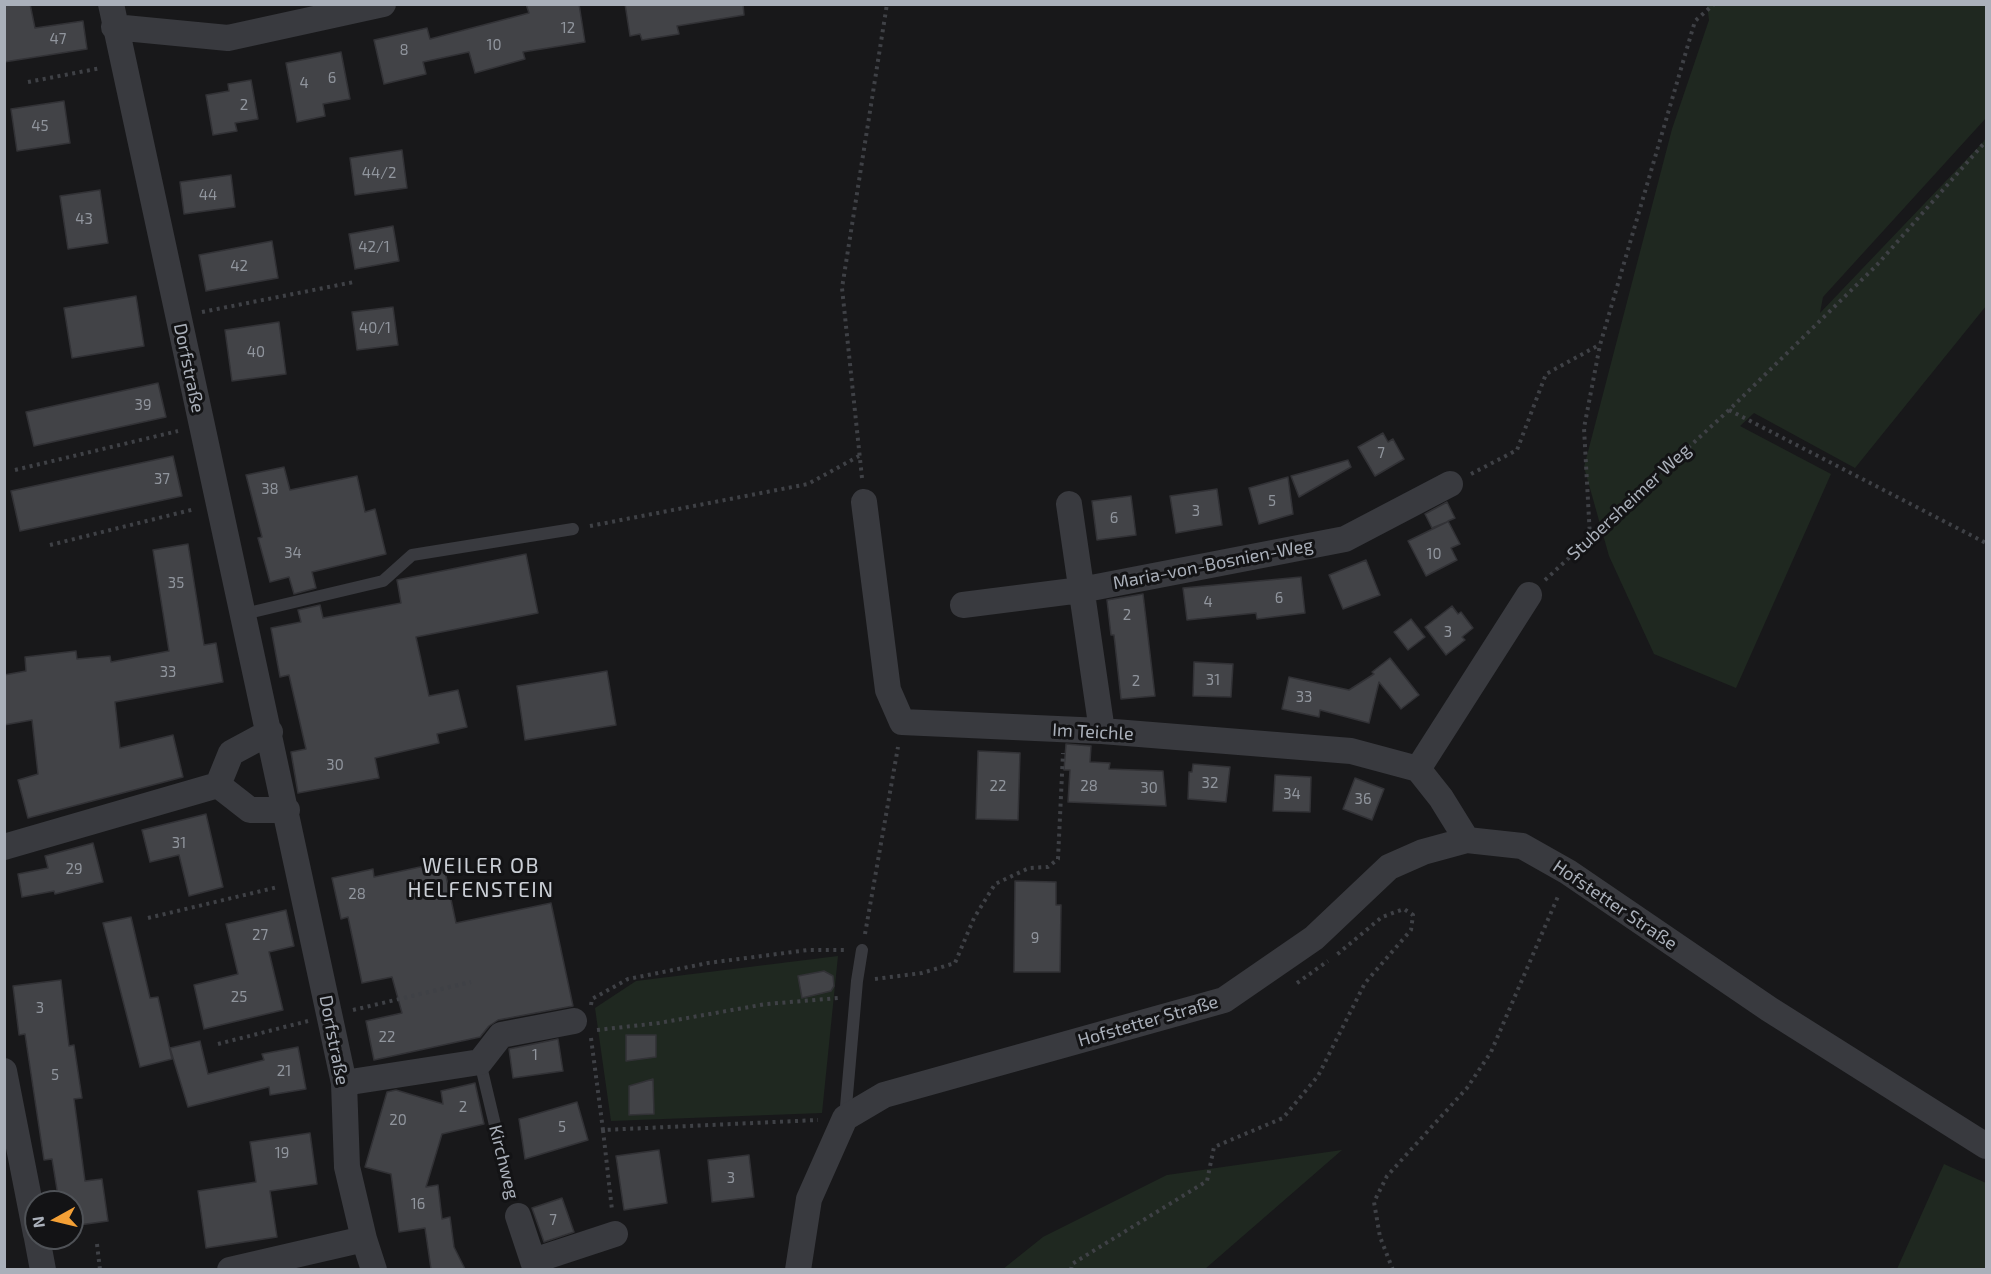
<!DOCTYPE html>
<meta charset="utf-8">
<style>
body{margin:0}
#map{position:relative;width:1991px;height:1274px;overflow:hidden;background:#18181a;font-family:"Exo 2",sans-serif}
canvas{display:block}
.frame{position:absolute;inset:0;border:6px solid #aab0ba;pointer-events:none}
.north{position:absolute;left:24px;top:1190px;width:60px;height:60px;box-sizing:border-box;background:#131315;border:2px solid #4f5257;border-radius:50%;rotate:262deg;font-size:16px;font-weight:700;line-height:24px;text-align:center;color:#aab0ba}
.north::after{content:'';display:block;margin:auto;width:21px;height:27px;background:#f4a036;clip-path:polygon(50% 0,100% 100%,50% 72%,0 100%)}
</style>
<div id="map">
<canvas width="1991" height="1274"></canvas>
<div class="frame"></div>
<div class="north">N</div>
</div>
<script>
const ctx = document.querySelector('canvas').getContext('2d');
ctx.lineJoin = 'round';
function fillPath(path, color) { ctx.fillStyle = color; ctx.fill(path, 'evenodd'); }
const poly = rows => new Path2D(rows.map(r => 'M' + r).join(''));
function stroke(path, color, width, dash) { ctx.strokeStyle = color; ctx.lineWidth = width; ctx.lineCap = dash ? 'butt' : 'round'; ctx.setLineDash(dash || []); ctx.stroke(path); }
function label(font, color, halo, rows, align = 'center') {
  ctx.font = font + ' "Exo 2",sans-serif'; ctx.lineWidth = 6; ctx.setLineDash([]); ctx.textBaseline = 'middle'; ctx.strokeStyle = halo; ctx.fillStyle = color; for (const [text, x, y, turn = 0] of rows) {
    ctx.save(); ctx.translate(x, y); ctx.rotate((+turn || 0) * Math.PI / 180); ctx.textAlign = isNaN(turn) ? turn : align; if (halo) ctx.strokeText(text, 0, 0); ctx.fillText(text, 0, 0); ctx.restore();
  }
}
fillPath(poly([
 [1707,5,1986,5,1986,118,1823,297,1820,313,1986,139,1986,306,1855,468,1754,413,1740,426,1831,474,1736,688,1654,654,1609,556,1584,467,1672,129,1709,20],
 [838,956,822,1113,611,1121,595,1008,636,981],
 [1342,1150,1205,1269,1003,1269,1043,1237,1167,1175],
 [1944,1164,1986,1183,1986,1269,1897,1269]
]), '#1f2820');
const building = poly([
 [4,4,30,4,35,28,83,21,87,49,4,62,4,4],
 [526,4,579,4,585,42,523,52,525,59,475,73,469,52,423,62,426,74,384,84,374,40,427,28,430,39,529,13,526,4],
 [625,4,743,4,744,15,677,26,679,34,642,40,640,34,630,36,625,4],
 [341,52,350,99,323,104,325,116,297,122,286,63,341,52],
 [251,80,258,119,235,123,237,131,213,135,206,95,229,91,228,84,251,80],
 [64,101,70,143,17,151,11,109,64,101],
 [402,150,407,188,355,195,350,158,402,150],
 [231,175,235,207,184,214,180,182,231,175],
 [100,190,108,243,68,249,60,196,100,190],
 [393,226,399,261,355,269,349,234,393,226],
 [272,241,278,278,206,291,199,255,272,241],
 [136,296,144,346,72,358,64,308,136,296],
 [393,307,398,345,357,350,352,312,393,307],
 [279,322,286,374,232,381,225,330,279,322],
 [158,383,166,417,34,446,26,412,158,383],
 [1383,433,1388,442,1393,439,1404,459,1375,476,1358,447,1383,433],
 [173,456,182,496,20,531,11,491,173,456],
 [1348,460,1351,467,1299,497,1291,476,1348,460],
 [284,467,290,490,357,476,365,512,375,509,386,554,312,572,316,588,294,594,289,577,270,582,258,538,262,537,246,475,284,467],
 [1288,477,1293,514,1259,524,1249,488,1288,477],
 [1217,489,1222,525,1176,533,1170,496,1217,489],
 [1131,496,1136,535,1097,540,1092,501,1131,496],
 [1447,502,1455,518,1448,521,1460,544,1451,548,1457,560,1426,576,1408,541,1447,522,1432,528,1425,514,1447,502],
 [188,544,204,645,216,643,223,682,115,702,120,748,173,735,183,777,28,818,18,780,38,774,32,720,4,725,4,675,26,671,25,657,76,651,77,659,110,656,111,662,169,651,153,550,188,544],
 [526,554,538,613,416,637,429,696,458,690,467,727,437,734,439,743,375,758,379,778,298,793,291,752,306,749,289,675,280,677,271,628,301,622,298,610,320,605,323,618,401,603,397,580,526,554],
 [1366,560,1380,595,1343,609,1329,575,1366,560],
 [1301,577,1305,613,1257,619,1256,613,1187,620,1183,588,1301,577],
 [1143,594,1155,696,1121,699,1114,635,1111,635,1107,600,1143,594],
 [1452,606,1458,614,1461,612,1473,628,1462,637,1465,640,1446,655,1425,627,1452,606],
 [1411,619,1425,637,1408,650,1394,632,1411,619],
 [1390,658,1419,695,1401,709,1379,682,1369,723,1320,710,1319,717,1282,709,1289,677,1349,690,1374,674,1372,672,1390,658],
 [1194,662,1233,664,1231,697,1193,696,1194,662],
 [607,671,616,725,525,740,517,686,607,671],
 [1066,744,1091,746,1090,762,1110,763,1109,769,1163,771,1166,806,1068,802,1070,770,1064,770,1066,744],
 [978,751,1020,753,1018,820,976,819,978,751],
 [1193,764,1230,767,1226,802,1188,799,1189,772,1192,772,1193,764],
 [1275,775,1311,777,1310,812,1273,811,1275,775],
 [1355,778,1384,789,1372,820,1343,809,1355,778],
 [206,814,223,887,189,896,179,855,150,862,142,830,206,814],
 [93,843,103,882,55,894,54,891,22,897,18,874,48,868,45,856,93,843],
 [443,862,456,923,551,903,573,1006,498,1020,489,1026,480,1037,374,1060,366,1021,402,1013,392,977,362,983,348,917,341,919,332,878,373,869,374,877,443,862],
 [1015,881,1056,882,1056,905,1061,905,1060,972,1014,972,1015,881],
 [286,910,294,946,269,952,283,1010,204,1029,194,985,238,974,226,924,286,910],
 [131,917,150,998,158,997,172,1059,140,1067,103,923,131,917],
 [824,971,833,976,834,986,831,991,802,998,798,976,824,971],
 [61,980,69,1046,74,1045,82,1098,74,1099,85,1181,102,1179,108,1221,72,1226,72,1202,59,1202,52,1159,44,1160,25,1034,19,1035,13,986,61,980],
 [626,1035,656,1035,656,1057,626,1061,626,1035],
 [558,1039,563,1071,513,1078,509,1049,558,1039],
 [200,1041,208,1074,264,1060,262,1054,298,1047,306,1089,270,1095,269,1087,188,1107,170,1048,200,1041],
 [653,1079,654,1114,629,1115,629,1086,653,1079],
 [475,1083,484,1124,442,1134,426,1187,438,1185,442,1219,450,1217,454,1247,465,1269,431,1269,425,1228,399,1232,391,1174,365,1167,387,1092,396,1090,443,1104,441,1091,475,1083],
 [577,1102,588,1140,525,1159,519,1119,577,1102],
 [310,1133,317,1184,270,1191,277,1237,206,1248,198,1191,256,1182,250,1142,310,1133],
 [659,1150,667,1203,624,1210,616,1156,659,1150],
 [749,1155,754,1197,712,1202,708,1160,749,1155],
 [562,1198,574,1232,544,1242,532,1208,562,1198]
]);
fillPath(building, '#424347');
stroke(building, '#323236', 1.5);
stroke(poly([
 [28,82,101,68],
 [202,312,354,282],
 [1729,410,1986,543],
 [15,470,178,431],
 [1471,474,1517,450,1546,374,1599,345],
 [862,478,842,288,887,4],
 [590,526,808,484,859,456],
 [1590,537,1584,428,1600,345,1695,21,1714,4],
 [50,545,195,509],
 [1545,580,1729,410,1876,266,1986,141],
 [148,918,278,887],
 [865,934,898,747],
 [875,979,922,973,955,963,974,918,995,884,1029,868,1048,867,1058,859,1063,753],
 [1297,983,1328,961],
 [591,1005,592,999,628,979,708,963,808,950,844,950],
 [353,1010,471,982],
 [597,1030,659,1023,766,1004,839,998],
 [591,1038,603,1130,818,1120],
 [218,1044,308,1021],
 [603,1130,612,1210],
 [498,1141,511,1195],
 [97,1244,100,1270],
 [1071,1270,1072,1264,1207,1181,1214,1147,1283,1118,1318,1076,1365,983,1411,930,1413,915,1404,909,1382,917,1334,957],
 [1393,1270,1380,1237,1374,1202,1387,1176,1467,1088,1491,1052,1559,894]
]), '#3f4146', 4, [3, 4.5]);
stroke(poly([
 [244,614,383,581,412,555,573,529],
 [480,1062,495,1125],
 [845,1118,857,981,862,950]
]), '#393a3f', 12);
stroke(poly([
 [111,4,344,1083,347,1167,364,1239,374,1270],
 [114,27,228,38,383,4],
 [864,502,888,690,902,722,1102,731,1351,751,1418,769,1441,798,1467,840],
 [1069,504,1102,731],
 [963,605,1081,590,1345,539,1450,484],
 [1418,769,1529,595],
 [218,785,231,753,270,732],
 [4,847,218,785,250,810,287,810],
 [4,1071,36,1234],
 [344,1083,480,1062,501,1035,574,1021],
 [518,1216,536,1270],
 [37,1238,43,1270],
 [533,1261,615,1234],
 [230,1270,364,1239],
 [798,1270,809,1199,845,1118,884,1095,1224,1000,1314,938,1389,867,1423,852,1467,840,1522,846,1568,872,1769,1009,1986,1146]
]), '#393a3f', 26);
label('15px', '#90959d', null, [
 ["12",568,28],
 ["47",58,39],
 ["10",494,45],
 ["8",404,50],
 ["6",332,78],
 ["4",304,83],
 ["2",244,105],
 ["45",40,126],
 ["44/2",379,173],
 ["44",208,195],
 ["43",84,219],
 ["42/1",374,247],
 ["42",239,266],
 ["40/1",375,328],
 ["40",256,352],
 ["39",143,405],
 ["7",1381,453],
 ["37",162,479],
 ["38",270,489],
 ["5",1272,501],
 ["3",1196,511],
 ["6",1114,518],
 ["34",293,553],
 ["10",1434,554],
 ["35",176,583],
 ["6",1279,598],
 ["4",1208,602],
 ["2",1127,615],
 ["3",1448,632],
 ["33",168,672],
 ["31",1213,680],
 ["2",1136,681],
 ["33",1304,697],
 ["30",335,765],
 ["32",1210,783],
 ["22",998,786],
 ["28",1089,786],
 ["30",1149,788],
 ["34",1292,794],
 ["36",1363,799],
 ["31",179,843],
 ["29",74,869],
 ["28",357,894],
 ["27",260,935],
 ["9",1035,938],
 ["25",239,997],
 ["3",40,1008],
 ["22",387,1037],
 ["1",535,1055],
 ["21",284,1071],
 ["5",55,1075],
 ["2",463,1107],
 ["20",398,1120],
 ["5",562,1127],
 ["19",282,1153],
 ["3",731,1178],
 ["16",418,1204],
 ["7",553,1220]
]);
label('18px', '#aab0ba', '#131315', [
 ["Dorfstraße",189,368,78],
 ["Stubersheimer Weg",1629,502,-43],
 ["Maria-von-Bosnien-Weg",1213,564,-11],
 ["Im Teichle",1093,732,3],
 ["Hofstetter Straße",1615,905,34],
 ["Hofstetter Straße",1148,1021,-16],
 ["Dorfstraße",334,1040,79],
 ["Kirchweg",504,1162,76]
]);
ctx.letterSpacing = '1.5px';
label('21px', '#cbcfd6', '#131315', [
 ["WEILER OB",481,866],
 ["HELFENSTEIN",481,890]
]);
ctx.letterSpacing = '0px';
</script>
